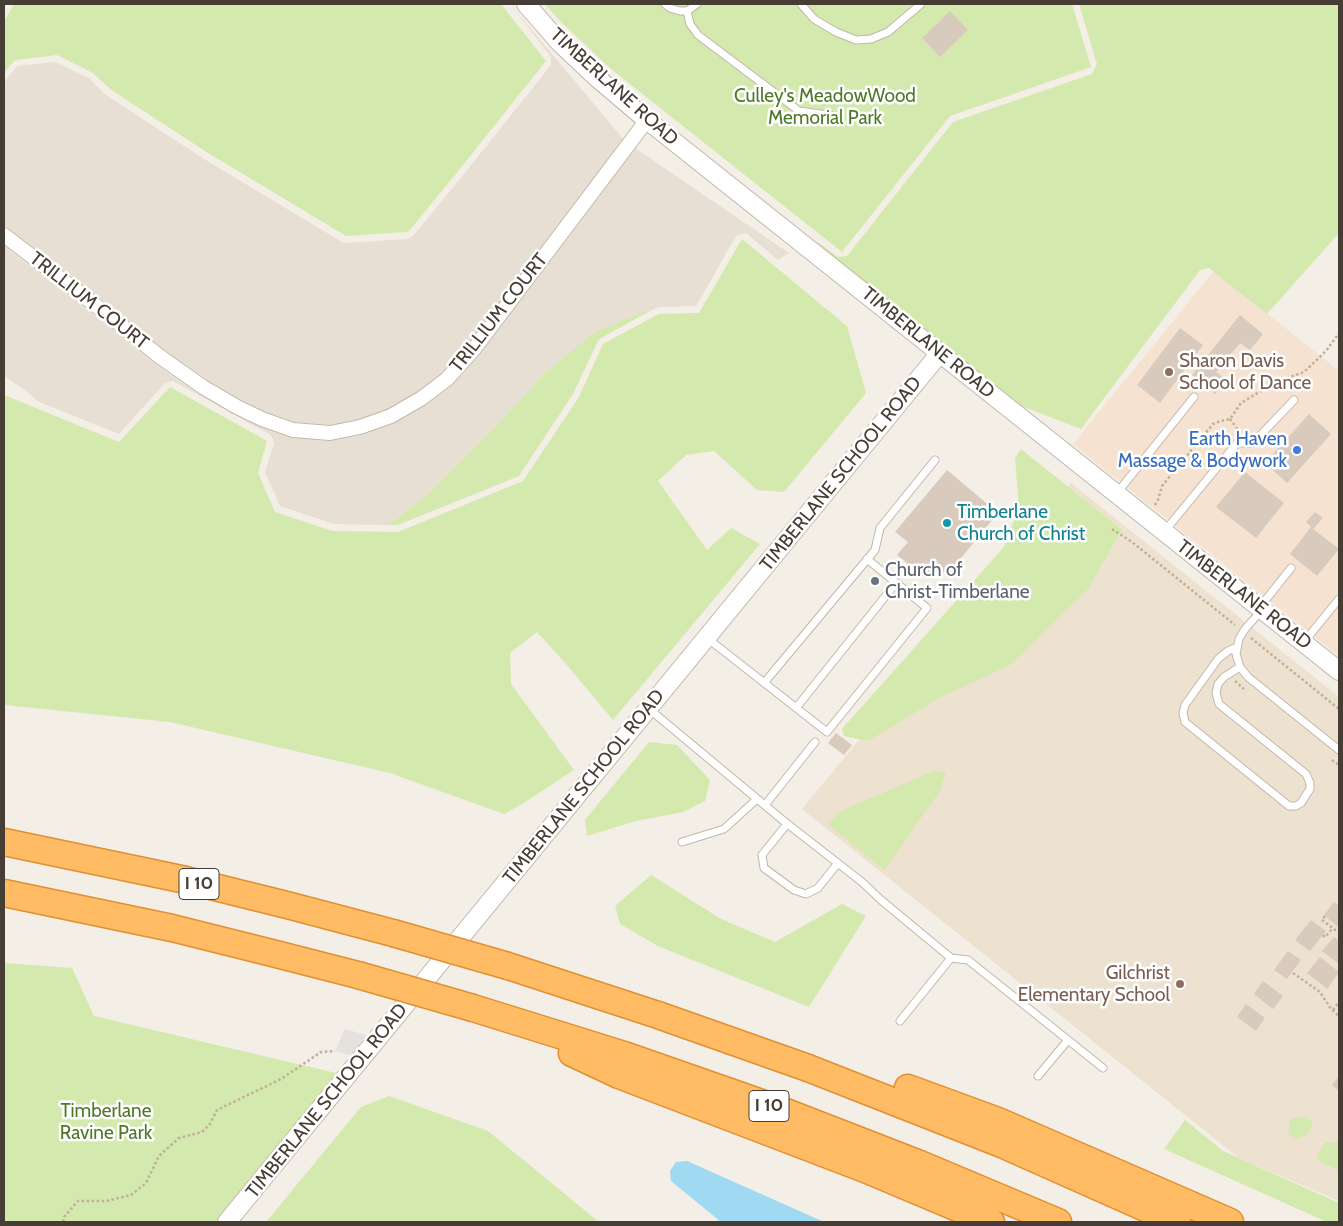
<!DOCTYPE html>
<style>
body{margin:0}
#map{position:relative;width:1343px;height:1226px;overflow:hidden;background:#f3eee6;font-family:Cabin,sans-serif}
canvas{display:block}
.frame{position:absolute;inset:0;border:5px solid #463e35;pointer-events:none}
</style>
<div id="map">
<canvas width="1343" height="1226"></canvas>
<div class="frame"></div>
</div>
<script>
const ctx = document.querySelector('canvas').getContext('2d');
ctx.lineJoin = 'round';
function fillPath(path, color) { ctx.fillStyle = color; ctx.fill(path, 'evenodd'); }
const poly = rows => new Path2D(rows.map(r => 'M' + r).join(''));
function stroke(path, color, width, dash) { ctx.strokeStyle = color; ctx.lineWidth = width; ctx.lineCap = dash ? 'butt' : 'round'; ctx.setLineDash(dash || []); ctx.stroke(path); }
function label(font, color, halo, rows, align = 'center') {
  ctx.font = font + ' Cabin,sans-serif'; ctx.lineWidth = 5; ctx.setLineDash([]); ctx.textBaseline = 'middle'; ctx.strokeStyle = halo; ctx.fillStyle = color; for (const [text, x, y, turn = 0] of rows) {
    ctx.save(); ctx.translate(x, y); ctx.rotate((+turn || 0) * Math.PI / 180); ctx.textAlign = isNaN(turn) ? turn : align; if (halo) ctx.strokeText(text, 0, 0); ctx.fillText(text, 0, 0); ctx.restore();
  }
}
fillPath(poly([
 [510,4,624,140,469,344,442,374,418,392,389,409,359,420,331,425,295,422,266,412,241,400,208,380,164,350,117,311,4,225,4,82,17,66,55,62,89,78,106,95,204,159,342,242,346,243,407,239,413,236,460,179,551,65,551,57],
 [635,148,789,253,778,260,746,233,736,236,696,306,659,307,650,311,642,312,597,331,544,374,496,426,427,495,388,525,334,524,280,506,265,472,274,443,271,435,237,417,259,426,289,437,328,441,361,435,393,423,426,405,452,384,480,353],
 [4,246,107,325,154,363,198,394,222,408,173,381,165,383,119,434,39,402,26,391,4,376]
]), '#e7dfd4');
fillPath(poly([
 [1214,271,1339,371,1339,656,1073,444]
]), '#f6e2d0');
fillPath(poly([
 [1071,483,1339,697,1339,1201,1239,1158,802,809]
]), '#ede1cf');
fillPath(poly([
 [14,4,501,4,546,61,455,175,408,232,346,236,208,153,110,89,93,73,57,55,15,60,4,73,4,21],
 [545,4,1072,4,1091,67,950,116,842,252,611,69,561,22],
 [1079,4,1339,4,1339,233,1267,314,1209,268,1200,270,1081,429,1019,405,816,243,819,243,838,257,847,256,953,122,1092,74,1097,64],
 [742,239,847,326,866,393,784,492,757,490,714,451,686,455,658,481,707,550,731,528,760,544,613,720,566,664,537,632,510,653,511,684,574,770,522,804,504,814,390,773,170,722,4,705,4,395,119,442,170,387,267,441,258,473,275,512,332,531,398,532,523,481,579,397,603,344,659,314,699,313],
 [650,311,601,338,598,341,573,394,519,476,398,525,388,525,427,495,496,426,544,374,585,340,597,331,642,312],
 [1021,449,1122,530,1087,590,1010,665,939,698,868,741,844,736,842,729,1004,547,1019,507,1015,458],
 [649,742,677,745,710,780,705,801,683,812,636,821,587,836,585,820],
 [934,771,946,772,940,791,884,870,828,824,841,811],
 [651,875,721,919,775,942,842,904,866,916,809,1007,658,946,620,924,615,906],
 [4,963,72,968,94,1016,340,1074,332,1087,216,1222,4,1222],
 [389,1096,488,1131,599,1222,266,1222,361,1107],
 [1305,1116,1313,1123,1311,1130,1305,1136,1295,1139,1289,1133,1289,1123,1293,1118],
 [1185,1120,1223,1151,1339,1203,1339,1222,1327,1222,1164,1149],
 [1339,1140,1339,1171,1330,1166,1326,1166,1317,1158,1318,1153,1326,1142,1333,1143]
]), '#d4e9ad');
fillPath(poly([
 [345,1029,366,1035,353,1056,335,1051]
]), '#e4e1de');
fillPath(poly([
 [687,1161,824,1222,721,1222,671,1181,670,1171,676,1162]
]), '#a0d9f2');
fillPath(poly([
 [950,11,968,30,940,57,922,38],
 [1240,315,1263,334,1250,350,1240,343,1216,372,1226,380,1215,394,1192,375],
 [1180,328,1203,345,1160,403,1137,385],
 [1309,414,1331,434,1287,483,1265,463],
 [947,470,998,513,947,575,935,565,925,578,897,555,908,542,895,532],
 [1245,472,1284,503,1256,538,1216,507],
 [1315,512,1323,518,1313,529,1339,549,1317,576,1290,554,1311,527,1306,522],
 [836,733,852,745,844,755,828,743],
 [1334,902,1339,906,1339,928,1324,915],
 [1311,920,1326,931,1310,951,1295,940],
 [1334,937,1339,941,1339,964,1322,951],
 [1288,951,1301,960,1287,979,1274,970],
 [1320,957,1339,972,1327,989,1307,973],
 [1263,981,1283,996,1273,1009,1254,994],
 [1246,1004,1265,1018,1256,1031,1237,1017],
 [1339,1076,1339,1091,1332,1085]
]), '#d8cbbe');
const service = poly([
 [665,4,670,8,680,11,687,11,697,4],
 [801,4,814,19,836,32,856,40,871,39,888,32,921,4],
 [687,11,690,24,698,35,799,111,835,116],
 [1117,493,1194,397],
 [1164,532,1237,443,1253,443,1294,400],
 [1260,607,1291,568],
 [1262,610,1245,629,1239,639,1236,654,1240,667,1248,677,1339,750],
 [707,638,827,732,927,608,867,559],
 [1304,642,1339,599],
 [1237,647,1228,651,1218,659,1185,705,1183,713,1185,722,1289,806,1296,806,1301,803,1310,789,1310,783,1306,774,1219,704,1216,693,1218,684,1224,677,1240,667],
 [764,683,875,550,880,528,935,460],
 [796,708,896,583],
 [649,709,785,822,862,882,881,900,951,958,968,960,1103,1068],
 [765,805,815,742],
 [787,824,762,855,764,868,794,890,806,894,818,888,838,863],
 [682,842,724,829,757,799],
 [900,1021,951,958],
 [1038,1076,1068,1040]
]);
const minor = poly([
 [4,235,112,318,159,356,203,387,237,407,262,419,293,430,330,433,360,427,391,416,422,398,447,379,474,349,647,120]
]);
const tertiary = poly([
 [526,4,560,43,596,77,642,116,1339,671],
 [227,1222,940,353]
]);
const motorway = poly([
 [4,842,186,880,287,905,393,933],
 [4,893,172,928,272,953,358,975],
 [508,966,658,1015,808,1068,1004,1145,1177,1222],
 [473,1008,624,1055,773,1107,920,1164,1058,1222],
 [572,1053,619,1075,865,1169,991,1222],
 [908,1088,998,1121,1230,1222]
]);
stroke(service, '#c2b7ab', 9);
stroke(minor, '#c2b7ab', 16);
stroke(tertiary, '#c2b7ab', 20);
stroke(motorway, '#e18f32', 29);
stroke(poly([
 [1230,419,1241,434],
 [1155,505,1158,500,1162,486,1213,424,1220,421,1230,419,1241,403,1276,382,1304,372,1326,351,1339,333],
 [1112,529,1132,542,1235,625],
 [1251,638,1339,709],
 [1235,681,1244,689],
 [1332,760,1339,765],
 [1325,916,1322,920,1339,933],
 [1323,935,1325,937,1333,928],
 [1293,973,1320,992,1331,1009,1339,1016],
 [1333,1010,1339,1002],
 [63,1222,64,1217,78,1201,106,1201,131,1195,146,1183,159,1156,179,1138,202,1132,210,1124,217,1110,281,1079,321,1052,335,1051]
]), '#c1af99', 2.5, [2.5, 2.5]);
stroke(service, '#fff', 7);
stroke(minor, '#fff', 14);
stroke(tertiary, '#fff', 18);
stroke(motorway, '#ffbc65', 26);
const motorwayBridge = poly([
 [393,933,508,966],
 [358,975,473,1008]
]);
stroke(motorwayBridge, '#e18f32', 29, []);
stroke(motorwayBridge, '#ffbc65', 26);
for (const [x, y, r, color] of [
 [1169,372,5,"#8d6e63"],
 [1297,450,5,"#3f7fe0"],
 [947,523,5,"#0f9aa8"],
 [875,581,5,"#6b7280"],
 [1180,984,5,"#8d6e63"]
]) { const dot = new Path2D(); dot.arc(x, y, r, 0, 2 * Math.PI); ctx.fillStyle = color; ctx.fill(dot); stroke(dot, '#fff', 2); }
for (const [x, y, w] of [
 [199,884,40],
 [769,1106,40]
]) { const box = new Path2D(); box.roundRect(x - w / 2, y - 15.5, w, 31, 4); ctx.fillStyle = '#fff'; ctx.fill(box); stroke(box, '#463e35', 1); }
label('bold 18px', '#463e35', null, [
 ["I 10",199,884],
 ["I 10",769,1106]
]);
label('19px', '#463e35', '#fff', [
 ["TIMBERLANE ROAD",614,87,42],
 ["TRILLIUM COURT",89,301,38],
 ["TRILLIUM COURT",499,313,-52],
 ["TIMBERLANE ROAD",928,343,39],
 ["TIMBERLANE SCHOOL ROAD",841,474,-51],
 ["TIMBERLANE ROAD",1244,595,38],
 ["TIMBERLANE SCHOOL ROAD",584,787,-51],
 ["TIMBERLANE SCHOOL ROAD",327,1101,-51]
]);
label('19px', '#4e7927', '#fff', [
 ["Culley's MeadowWood",825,96],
 ["Memorial Park",825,118],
 ["Timberlane",106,1111],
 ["Ravine Park",106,1133]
]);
label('19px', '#785e54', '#fff', [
 ["Sharon Davis",1179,361],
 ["School of Dance",1179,383],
 ["Gilchrist",1170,973,"right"],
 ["Elementary School",1170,995,"right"]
], 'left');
label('19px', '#366cbe', '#fff', [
 ["Earth Haven",1287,439],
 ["Massage & Bodywork",1287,461]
], 'right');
label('19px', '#0d838f', '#fff', [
 ["Timberlane",957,512],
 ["Church of Christ",957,534]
], 'left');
label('19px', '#5b616d', '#fff', [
 ["Church of",885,570],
 ["Christ-Timberlane",885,592]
], 'left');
</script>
